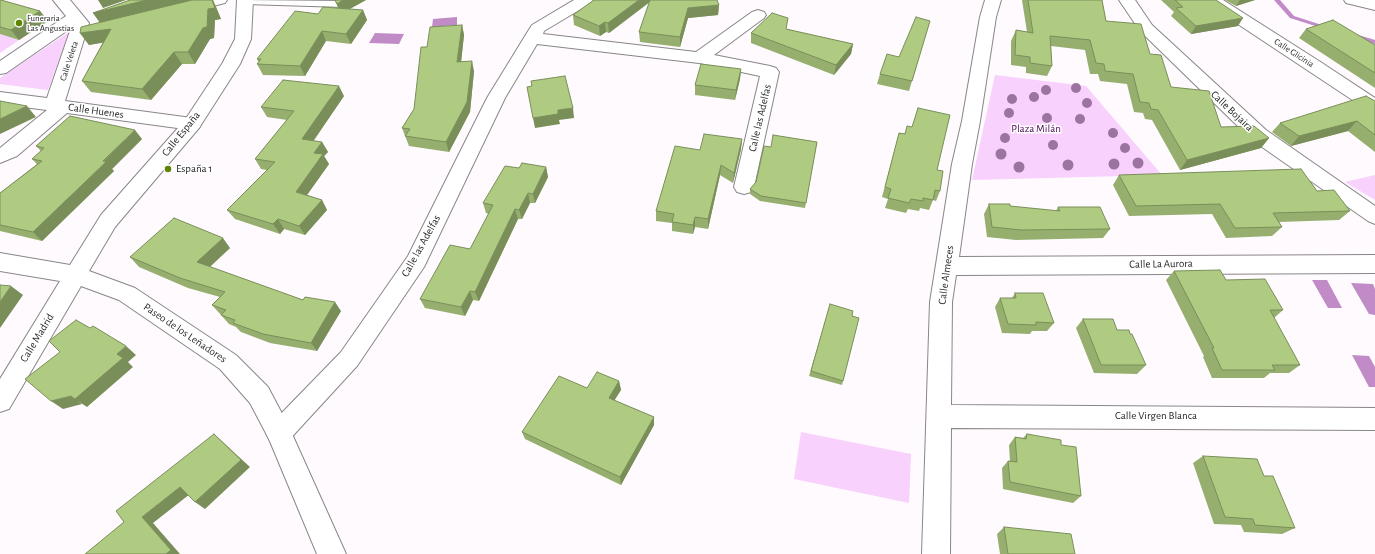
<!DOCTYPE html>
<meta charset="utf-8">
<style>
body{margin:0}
canvas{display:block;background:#fefafe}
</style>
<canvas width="1375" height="554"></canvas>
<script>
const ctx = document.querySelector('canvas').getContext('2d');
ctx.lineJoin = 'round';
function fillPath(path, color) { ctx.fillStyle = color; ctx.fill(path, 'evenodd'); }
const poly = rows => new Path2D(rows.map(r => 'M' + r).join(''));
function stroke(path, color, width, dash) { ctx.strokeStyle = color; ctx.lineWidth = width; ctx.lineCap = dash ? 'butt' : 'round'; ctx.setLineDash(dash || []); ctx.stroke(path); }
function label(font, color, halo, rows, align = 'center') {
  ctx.font = font + ' "Alegreya Sans",sans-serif'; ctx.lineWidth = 3; ctx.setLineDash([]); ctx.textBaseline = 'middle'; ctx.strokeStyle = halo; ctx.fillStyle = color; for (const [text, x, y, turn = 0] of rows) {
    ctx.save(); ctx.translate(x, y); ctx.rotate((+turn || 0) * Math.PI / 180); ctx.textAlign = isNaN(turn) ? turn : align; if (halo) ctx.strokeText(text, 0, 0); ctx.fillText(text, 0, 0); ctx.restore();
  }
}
fillPath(poly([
 [69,32,48,90,0,84,0,78],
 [0,34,19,40,0,53],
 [995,75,1086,86,1162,175,972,180],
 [1375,175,1375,200,1345,182],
 [801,432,911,454,909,503,794,479]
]), '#f8d1fd');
fillPath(poly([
 [457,17,457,25,432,27,433,19],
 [375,33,404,34,399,44,369,43],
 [1312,280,1327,280,1342,308,1328,308],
 [1351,283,1373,284,1375,289,1375,315,1369,314],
 [1352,355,1369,356,1375,367,1375,387,1369,387]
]), '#c08bc7');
fillPath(poly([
 [1274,0,1280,0,1294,16,1331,28,1328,30,1290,18,1274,0],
 [1355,34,1375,40,1375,44,1353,37,1353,35,1355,34]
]), '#c08bc7');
const lane = poly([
 [240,0,343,1,348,4,343,7,245,4,241,3,240,0]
]);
const street = poly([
 [53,0,70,0,89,23,65,101,192,118,199,120,201,124,199,128,192,130,67,113,17,156,0,163,0,148,47,110,0,104,0,92,47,98,71,28,6,73,0,74,0,61,66,16,53,0],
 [199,0,227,0,225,3,185,13,179,11,177,8,179,5,199,0],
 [574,0,593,0,591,3,544,31,543,34,696,52,752,12,758,10,764,12,766,15,764,18,714,55,770,66,776,68,779,72,754,187,751,192,744,194,737,192,734,187,760,76,699,63,537,44,505,98,424,267,357,366,288,441,279,445,270,441,266,433,270,425,341,352,408,256,487,98,530,28,532,25,574,0],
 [985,0,1001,0,996,17,980,121,972,164,959,257,1375,255,1375,273,956,275,952,302,951,405,1375,408,1375,430,951,428,950,554,922,554,930,302,952,164,962,121,980,17,985,0],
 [1204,0,1223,0,1319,61,1375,98,1375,113,1369,111,1206,3,1204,0],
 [1344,0,1375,0,1375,10,1346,3,1344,0]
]);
const secondary = poly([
 [237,0,253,0,251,39,240,64,199,128,115,227,89,271,135,288,236,355,268,387,288,425,346,554,317,554,269,439,250,403,220,369,119,300,81,286,9,409,0,412,0,379,60,281,0,271,0,253,70,265,101,215,185,120,222,64,235,39,237,0],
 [1119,0,1135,0,1152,25,1266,130,1375,206,1375,224,1368,221,1252,140,1140,31,1119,0]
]);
stroke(lane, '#898689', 2);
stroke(street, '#898689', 2);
stroke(secondary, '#898689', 2);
fillPath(lane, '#fff');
fillPath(street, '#fff');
fillPath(secondary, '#fff');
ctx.fillStyle = '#9c74a0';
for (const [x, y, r] of [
 [1076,88,5],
 [1046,90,5],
 [1034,97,5],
 [1012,99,5],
 [1087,103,5],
 [1009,113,5],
 [1047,118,5],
 [1080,119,5],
 [1113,133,5],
 [1005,138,5],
 [1053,145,5],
 [1125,148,5],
 [1001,154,5.5],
 [1138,163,5.5],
 [1114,164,5.5],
 [1068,165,5.5],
 [1019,167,5.5]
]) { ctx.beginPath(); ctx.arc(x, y, r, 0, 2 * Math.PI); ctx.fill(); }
fillPath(poly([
 [0,0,40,11,48,21,19,40,0,34],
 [130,0,213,0,216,7,221,19,215,20,214,38,210,39,195,64,182,64,151,100,91,92,82,81,103,42,89,45,80,33,100,22,93,13],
 [335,0,366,0,349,9,363,10,367,20,351,44,326,41,305,76,263,75,257,64,259,63,257,59,318,14,338,8],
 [594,0,719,5,718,15,688,18,680,47,640,42,639,32,650,2,609,33,606,32,600,36,574,25,573,15],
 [1022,0,1102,0,1106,21,1150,54,1171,87,1221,127,1269,138,1261,148,1180,170,1152,120,1145,119,1143,113,1134,112,1127,84,1100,81,1098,74,1090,74,1085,50,1051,46,1052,66,1047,76,1026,73,1026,67,1011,65,1011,41,1016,30,1027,32],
 [1161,0,1216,0,1238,26,1191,34,1171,16,1174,12],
 [1225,0,1255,0,1236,6],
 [930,21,909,91,877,84,880,74,899,57],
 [462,25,464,35,461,62,474,71,470,112,449,152,409,146,402,128,414,109,427,47],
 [786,29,853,44,851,54,834,75,751,43,751,33],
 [1306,29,1375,45,1375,88,1299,38],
 [741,69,740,79,735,100,695,95,695,85],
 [344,96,313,141,322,142,328,152,324,156,329,164,307,195,322,200,327,210,305,235,284,229,280,234,235,219,227,210,267,170,261,169,255,159,287,120,267,117,261,107],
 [1375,101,1375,152,1348,131,1291,146,1272,132,1280,123],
 [918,108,937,170,940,191,936,201,933,200,929,210,920,208,919,211,908,209,906,213,885,208,888,199,882,197,899,133,904,134,912,127],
 [142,139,112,169,114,171,42,241,0,231,0,193,37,164,32,159,41,151,36,146],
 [742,139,741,149,733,183,720,175,708,229,695,227,693,234,672,231,672,223,656,221,656,211,700,150],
 [817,142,805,208,760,201,750,194,750,189,756,182,771,147],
 [546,167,548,177,535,203,530,203,522,219,518,219,479,301,473,300,465,316,425,308,420,299,470,249,489,214,486,213,483,203],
 [1119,175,1317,191,1350,211,1339,220,1279,222,1282,227,1272,236,1226,238,1212,214,1129,216,1113,185],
 [989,204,1056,211,1058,207,1110,229,1103,238,1016,240,987,237,984,214],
 [230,248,210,267,303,300,341,311,317,351,270,343,241,332,236,327,229,324,212,305,220,297,188,288,139,267,130,257],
 [1174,271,1226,280,1283,310,1274,318,1300,365,1289,373,1270,373,1264,378,1212,378,1203,357,1204,356,1166,280],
 [1015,293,1054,323,1047,331,1032,331,1030,334,1002,333,995,307,1000,298,1012,298],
 [830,304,852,316,843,381,842,385,809,376],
 [1083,319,1117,330,1146,365,1137,374,1094,373,1076,328],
 [619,381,621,390,614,400,654,417,654,425,621,485,525,439,522,432,587,388],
 [1027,434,1061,445,1081,496,1073,503,1003,489,1002,468,1008,461,1010,461,1009,445,1015,437,1023,438],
 [1203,456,1264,476,1295,528,1282,534,1244,532,1241,525,1214,524,1193,463],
 [1004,527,1075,554,1000,554,997,534]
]), '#96af6f');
fillPath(poly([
 [98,0,126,0,103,8],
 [147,0,194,0,100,23,93,13],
 [212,0,213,0,216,7,221,19,215,20,214,38,210,39,195,64,188,52],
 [343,0,366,0,341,14,337,4],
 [639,0,652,0,609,33,608,23],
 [1240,0,1255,0,1236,6],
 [719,5,718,15,688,18,680,47,680,37,688,8],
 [363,10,367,20,351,44,346,34],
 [40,11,48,21,19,40,11,30],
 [1243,18,1238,26,1191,34,1196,26],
 [605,22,606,32,600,36,599,26],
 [462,25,464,35,460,72,457,62],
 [111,29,119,40,89,45,80,33],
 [322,31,326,41,305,76,300,66],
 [853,44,851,54,834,75,836,65],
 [174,52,182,64,151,100,142,89],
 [472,61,474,71,470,112,449,152,446,142],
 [741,69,740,79,735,100,736,90],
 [339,86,344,96,308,149,302,139],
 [27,106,36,117,0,134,0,119],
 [573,108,574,118,559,120,560,124,535,128,533,118,558,110],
 [1357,121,1348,131,1291,146,1299,136],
 [135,130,142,139,112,169,114,171,42,241,33,232],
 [1269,138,1261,148,1180,170,1187,160],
 [742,139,741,149,733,183,734,173],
 [322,142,328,152,324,156,329,164,302,202,296,192,314,153],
 [721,165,720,175,708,229,708,219],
 [546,167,548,177,535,203,533,194],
 [528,193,530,203,522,219,519,210],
 [322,200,327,210,305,235,299,226],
 [515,209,518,219,479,301,475,292],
 [695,217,695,227,693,234,693,225],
 [278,219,284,229,280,234,273,224],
 [223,238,230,248,205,271,197,262],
 [11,286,23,295,0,328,0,302],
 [470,291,473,300,465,316,461,307],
 [335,302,341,311,317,351,311,343],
 [126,346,136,355,128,362,133,367,87,407,75,399,117,354],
 [619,381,621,390,611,406,609,398],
 [71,396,82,404,63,409,51,401],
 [654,417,654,425,621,485,620,477],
 [214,434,250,467,205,509,195,502],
 [180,487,190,494,153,523,180,554,166,554,142,517]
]), '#7a8e5a');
const building = poly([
 [0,0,1,0,40,11,11,30,0,27,0,0],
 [130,0,147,0,93,13,130,0],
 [192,0,212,0,215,8,208,9,207,27,203,28,188,52,174,52,142,89,82,81,111,29,80,33,81,27,192,0],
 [335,0,343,0,337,4,335,0],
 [594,0,639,0,608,23,605,22,599,26,573,15,594,0],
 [650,0,717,0,719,5,688,8,680,37,639,32,650,0],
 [1028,0,1102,0,1106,21,1141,24,1150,54,1161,55,1171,87,1209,91,1221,127,1254,126,1269,138,1187,160,1158,110,1151,109,1149,103,1140,102,1133,74,1105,71,1104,64,1096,63,1090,40,1050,36,1052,66,1030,63,1030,57,1015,55,1016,30,1033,33,1028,0],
 [1175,0,1216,0,1243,18,1196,26,1176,8,1183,7,1175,0],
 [323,7,363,10,346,34,322,31,300,66,257,64,261,59,257,59,295,11,318,14,323,7],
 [772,13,788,18,786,29,853,44,836,65,751,33,772,13],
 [916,17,930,21,912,81,880,74,887,54,899,57,916,17],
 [1333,20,1375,45,1375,73,1306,29,1333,20],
 [462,25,457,62,472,61,467,102,446,142,405,136,410,129,402,128,414,109,421,47,427,47,430,27,462,25],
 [701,64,741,69,736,90,695,85,701,64],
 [565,76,573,108,558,110,558,114,533,118,527,87,532,86,531,81,565,76],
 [283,80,339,86,302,139,322,142,314,153,323,154,296,192,322,200,299,226,278,219,273,224,227,210,275,162,255,159,294,111,261,107,283,80],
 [1366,96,1375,101,1375,135,1357,121,1299,136,1280,123,1366,96],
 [0,101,27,106,0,119,0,101],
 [918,108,950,115,937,170,943,171,940,191,935,190,933,200,923,198,923,201,911,199,909,203,888,198,891,189,885,187,899,133,905,134,907,126,912,127,918,108],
 [70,116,135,130,103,161,106,162,33,232,0,225,0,193,42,161,32,159,44,148,36,146,70,116],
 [704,134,742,139,734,173,721,165,708,219,695,217,693,225,672,222,674,214,656,211,675,146,700,150,704,134],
 [773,135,817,142,806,203,761,196,750,189,756,182,764,146,771,147,773,135],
 [522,163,546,167,533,194,528,193,519,210,515,209,475,292,470,291,461,307,420,299,450,245,470,249,493,205,483,203,505,166,519,168,522,163],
 [1301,169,1317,191,1334,190,1350,211,1273,213,1282,227,1235,228,1220,204,1136,206,1119,175,1301,169],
 [989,204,1010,204,1010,206,1060,211,1058,207,1100,207,1110,229,1021,230,992,227,989,204],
 [174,218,223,238,197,262,303,300,305,297,335,302,311,343,263,334,233,323,235,320,221,315,226,310,212,305,225,292,180,278,130,257,174,218],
 [1220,270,1226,280,1265,279,1283,310,1270,310,1300,365,1272,365,1275,370,1222,370,1212,348,1214,348,1174,271,1220,270],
 [0,285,11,286,0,302,0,285],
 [1015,293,1043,293,1054,323,1036,322,1036,325,1008,324,1000,298,1016,298,1015,293],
 [830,304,853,311,852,316,859,318,843,381,811,371,830,304],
 [1083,319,1113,319,1117,330,1129,330,1130,334,1132,334,1146,365,1101,365,1083,319],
 [76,320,90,328,93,326,126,346,117,354,123,358,75,399,71,396,51,401,25,379,60,352,49,341,76,320],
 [597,372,619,381,609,398,654,417,620,477,522,432,559,376,587,388,597,372],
 [214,434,241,460,195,502,180,487,142,517,171,550,166,554,85,554,124,522,116,511,214,434],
 [1027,434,1061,440,1061,445,1076,447,1081,496,1010,482,1008,461,1017,462,1015,437,1026,439,1027,434],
 [1203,456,1257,459,1264,476,1273,476,1295,528,1255,525,1253,519,1225,517,1203,456],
 [1004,527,1071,534,1075,554,1008,554,1004,527]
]);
fillPath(building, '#aecb81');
stroke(building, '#7a8e5a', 1);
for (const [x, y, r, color] of [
 [19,23,4,"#608300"],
 [168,169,4,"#608300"]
]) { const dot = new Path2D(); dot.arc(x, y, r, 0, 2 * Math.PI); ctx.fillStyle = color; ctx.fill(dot); stroke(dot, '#fff', 1.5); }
label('9px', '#292829', '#fff', [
 ["Funeraria",27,18],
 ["Las Angustias",27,28]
], 'left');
label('9px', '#292829', '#fff', [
 ["Calle Glicinia",1294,53,33],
 ["Calle Veleta",69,61,-72]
]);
label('11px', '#292829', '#fff', [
 ["Calle Huenes",96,111,8],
 ["Calle Bojaira",1232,111,43],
 ["Calle las Adelfas",760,118,-77],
 ["Calle España",181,134,-51],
 ["Calle las Adelfas",421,246,-61],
 ["Calle La Aurora",1161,264,-1],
 ["Calle Almeces",946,275,-82],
 ["Paseo de los Leñadores",185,333,34],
 ["Calle Madrid",37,338,-59],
 ["Calle Virgen Blanca",1156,416]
]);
label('11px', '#4b0754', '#fff', [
 ["Plaza Milán",1036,129]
]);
label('11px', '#292829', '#fff', [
 ["España 1",176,169]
], 'left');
</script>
